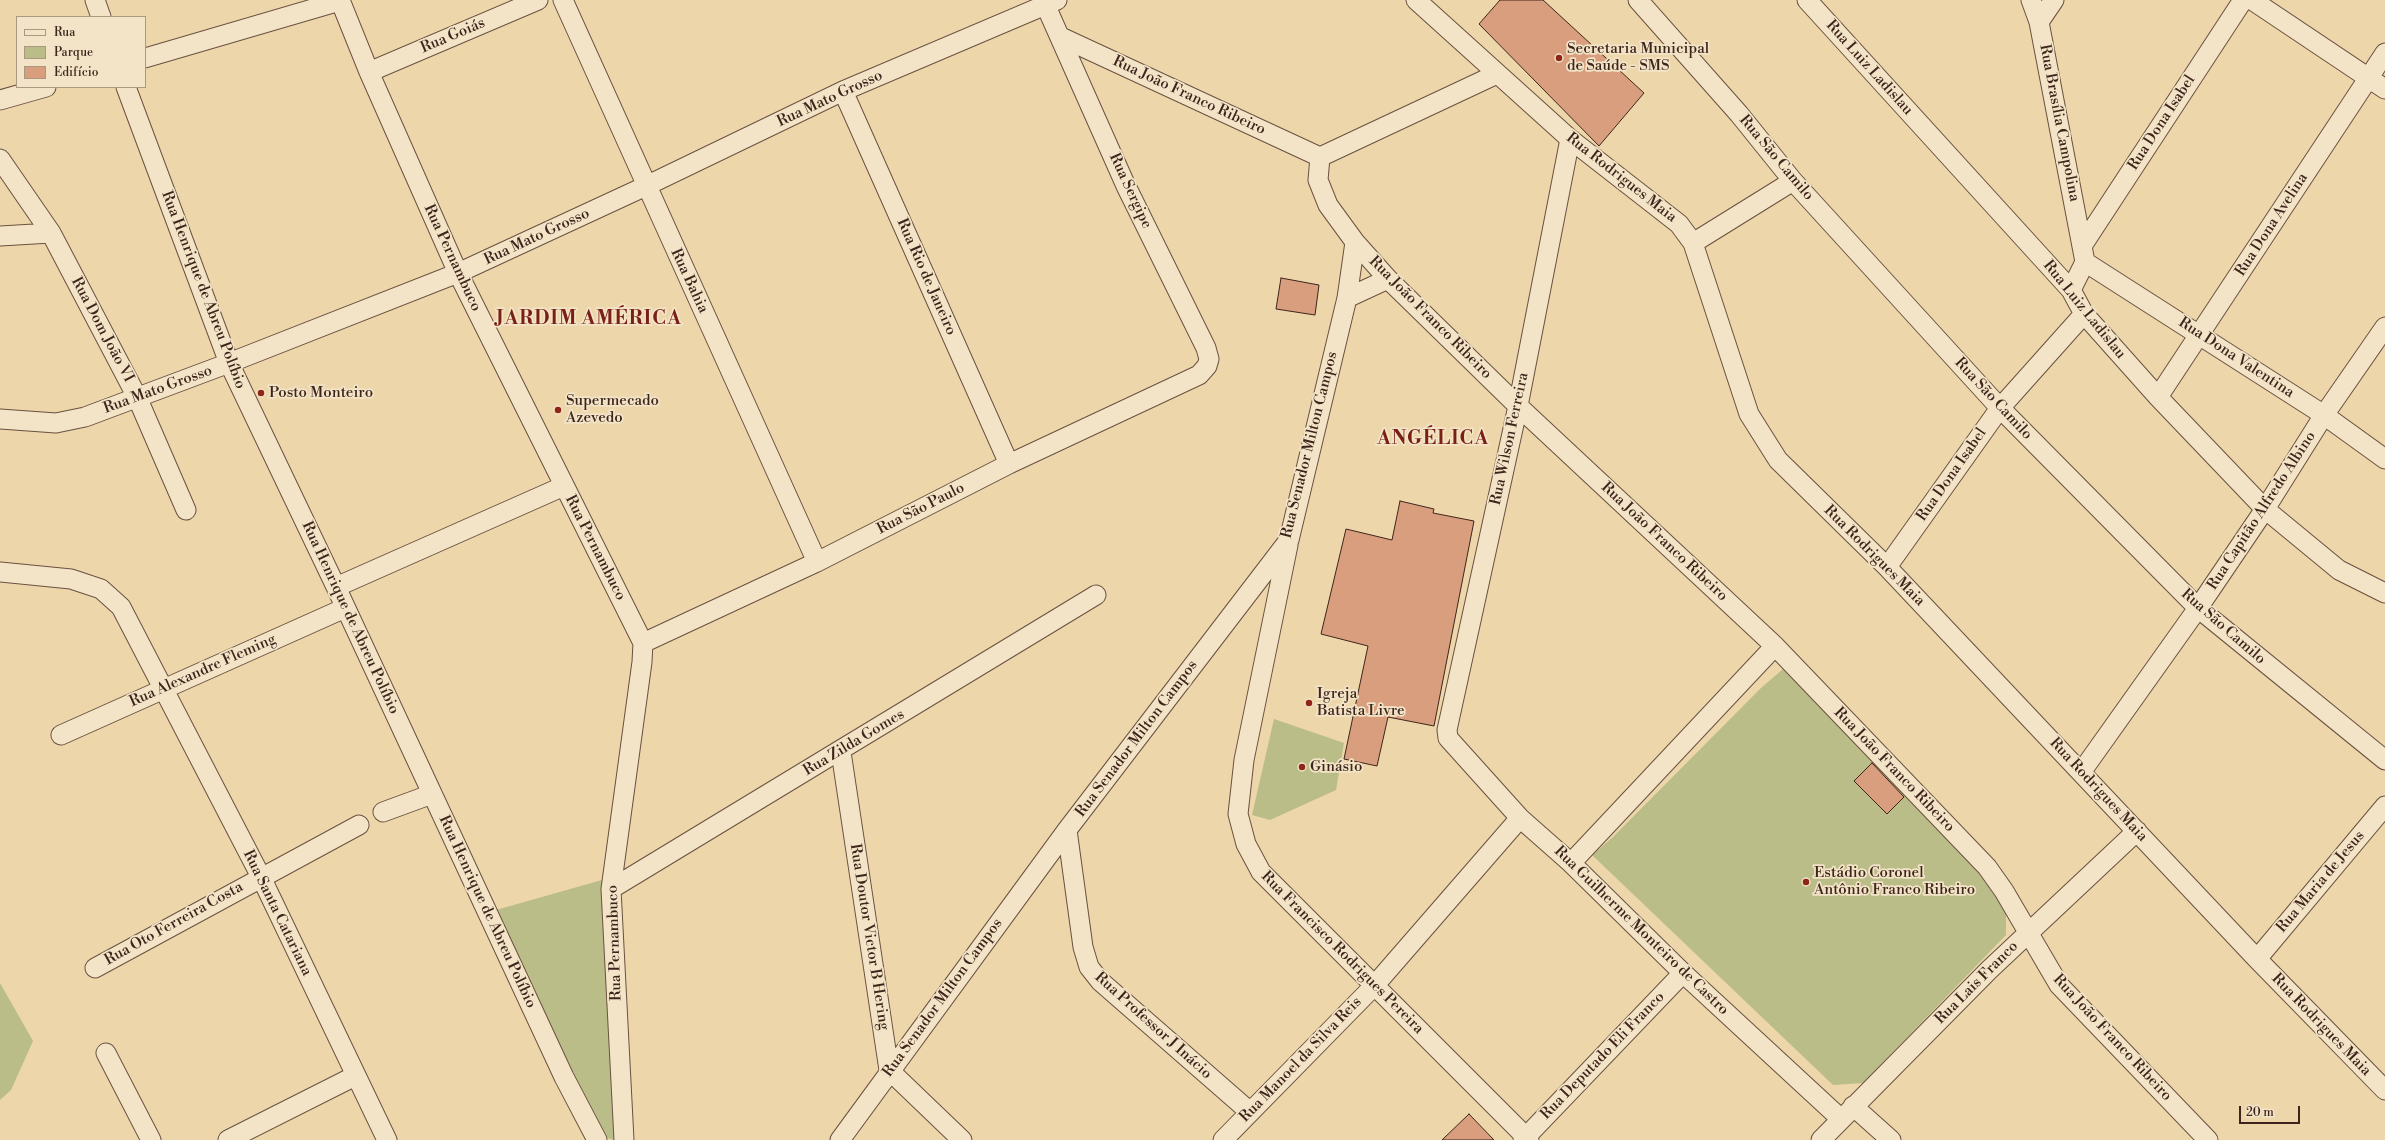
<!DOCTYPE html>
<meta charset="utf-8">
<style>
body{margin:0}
#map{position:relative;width:2385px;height:1140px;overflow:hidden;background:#ecd6aa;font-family:"Libre Bodoni",serif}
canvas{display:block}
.legend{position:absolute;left:16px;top:16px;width:130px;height:72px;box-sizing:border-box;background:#f3e4c8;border:1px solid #ab9883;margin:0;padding:5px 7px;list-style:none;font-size:12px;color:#3e251c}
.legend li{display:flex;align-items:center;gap:8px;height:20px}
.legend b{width:20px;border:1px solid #ab9883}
.scale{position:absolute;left:2239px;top:1106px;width:61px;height:18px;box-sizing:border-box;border:2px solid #3e251c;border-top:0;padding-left:5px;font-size:12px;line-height:14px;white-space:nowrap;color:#3e251c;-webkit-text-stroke:3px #f3e4c8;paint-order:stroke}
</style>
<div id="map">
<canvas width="2385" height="1140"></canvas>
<ul class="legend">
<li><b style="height:5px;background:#f3e4c8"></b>Rua</li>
<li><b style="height:11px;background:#babd87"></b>Parque</li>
<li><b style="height:11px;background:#d89e7d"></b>Edifício</li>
</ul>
<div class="scale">20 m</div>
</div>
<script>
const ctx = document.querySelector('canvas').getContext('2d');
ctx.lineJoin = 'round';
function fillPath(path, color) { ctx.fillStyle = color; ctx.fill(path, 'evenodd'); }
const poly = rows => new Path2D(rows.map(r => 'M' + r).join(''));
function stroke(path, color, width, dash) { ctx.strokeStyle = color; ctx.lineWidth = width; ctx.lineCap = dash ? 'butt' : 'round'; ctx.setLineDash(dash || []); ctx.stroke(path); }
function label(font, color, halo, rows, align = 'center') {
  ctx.font = font + ' "Libre Bodoni",serif'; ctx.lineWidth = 3.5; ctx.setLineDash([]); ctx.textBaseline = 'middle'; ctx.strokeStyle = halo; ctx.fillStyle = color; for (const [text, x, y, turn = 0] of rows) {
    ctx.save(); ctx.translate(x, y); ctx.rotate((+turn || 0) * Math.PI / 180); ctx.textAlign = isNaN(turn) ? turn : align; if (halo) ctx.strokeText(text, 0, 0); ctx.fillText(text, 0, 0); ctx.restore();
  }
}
fillPath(poly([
 [1783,669,1875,760,2006,902,2006,935,1863,1083,1833,1085,1592,855,1613,837,1761,688],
 [1274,719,1344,743,1336,790,1270,820,1252,815],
 [602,880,617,1136,614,1140,604,1137,496,910],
 [0,983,33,1041,11,1090,0,1100]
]), '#babd87');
const building = poly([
 [1500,0,1543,0,1644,93,1599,146,1479,24,1500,0],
 [1281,278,1319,285,1315,315,1276,309,1281,278],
 [1400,501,1434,509,1433,513,1474,521,1434,726,1388,717,1377,766,1344,759,1368,646,1321,634,1346,529,1392,540,1400,501],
 [1872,763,1904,797,1887,814,1854,781,1872,763],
 [1469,1114,1494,1140,1442,1140,1469,1114]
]);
fillPath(building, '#d89e7d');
stroke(building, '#3e251c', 1);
const street = poly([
 [95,0,101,17],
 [340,0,369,72,458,273,643,643,642,662,611,889,624,1140],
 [563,0,817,562],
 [1416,0,1570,139,1679,224,1693,243,1749,414,1778,460,1887,567,2257,959,2385,1090],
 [1638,0,1739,114,1793,181,2000,408,2198,608,2385,760],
 [1807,0,2071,290,2084,314,2158,397,2265,509,2339,570,2385,593],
 [2031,0,2039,22,2085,262,2071,290],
 [2252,0,2385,89],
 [2039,22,2054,0],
 [1061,37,1320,157,1318,180,1328,205,1355,242,1388,279,1518,406,1775,646,1987,867,2004,891,2059,985,2208,1140],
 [145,58,340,1],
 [369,72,538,0],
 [126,87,229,363,336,587,564,1077,597,1140],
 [843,91,1009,464],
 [0,100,46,87],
 [1570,139,1518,406,1447,730,1448,738,1520,818,1571,863,1683,973,1841,1119],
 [1320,157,1497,74],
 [0,159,51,233,137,397,186,510],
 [0,236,51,233],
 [1693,243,1793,181],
 [2082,246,2243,0],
 [2085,262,2324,415,2385,459],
 [1347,298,1388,279],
 [2158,397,2385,53],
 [0,419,56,423,85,417,229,363,458,273,646,186,843,91,1057,0],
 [1288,545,1244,760,1238,814,1246,844,1261,872,1529,1140],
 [1887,567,2000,408,2084,314],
 [0,572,71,579,101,589,121,607,261,877,387,1140],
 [336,587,564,486],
 [643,643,817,562,1009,464,1199,375,1207,366,1209,359,1206,348,1126,186,1045,4],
 [61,735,345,608],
 [841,752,889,1070,962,1140],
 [2082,771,2198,608,2265,509,2324,415,2385,327],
 [383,812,432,794],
 [1067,830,1083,947,1089,967,1100,981,1250,1112],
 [1571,863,1775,646],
 [611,889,1096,595],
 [2257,959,2385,806],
 [95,968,359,825],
 [106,1053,151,1140],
 [1853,1106,1891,1140],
 [228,1140,355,1076],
 [840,1140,1067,830,1289,540,1347,298,1355,242],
 [1223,1140,1374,986,1520,818],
 [1523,1140,1683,973],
 [1821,1140,1989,970,2137,831]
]);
stroke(street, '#6a5140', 21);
stroke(street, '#f3e4c8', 19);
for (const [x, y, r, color] of [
 [1559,58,4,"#8f2418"],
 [261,393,4,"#8f2418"],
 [558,410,4,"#8f2418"],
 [1309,703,4,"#8f2418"],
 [1302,767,4,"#8f2418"],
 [1806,882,4,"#8f2418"]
]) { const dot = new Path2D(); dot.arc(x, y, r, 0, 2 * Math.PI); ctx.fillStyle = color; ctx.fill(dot); stroke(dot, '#f3e4c8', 1.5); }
label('15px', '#3e251c', '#f3e4c8', [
 ["Rua Goiás",453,36,-23],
 ["Rua Luiz Ladislau",1869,68,48],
 ["Rua João Franco Ribeiro",1189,96,25],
 ["Rua Mato Grosso",830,99,-25],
 ["Rua Brasília Campolina",2059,123,79],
 ["Rua Dona Isabel",2162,123,-57],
 ["Rua São Camilo",1776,158,50],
 ["Rua Rodrigues Maia",1621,178,38],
 ["Rua Sergipe",1130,191,65],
 ["Rua Dona Avelina",2272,225,-57],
 ["Rua Mato Grosso",537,237,-25],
 ["Rua Pernambuco",452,258,65],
 ["Rua Rio de Janeiro",926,277,66],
 ["Rua Bahia",689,281,65],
 ["Rua Henrique de Abreu Políbio",203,290,69],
 ["Rua Luiz Ladislau",2084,310,51],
 ["Rua João Franco Ribeiro",1430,318,45],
 ["Rua Dom João VI",102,330,62],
 ["Rua Dona Valentina",2236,358,33],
 ["Rua Mato Grosso",158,390,-20],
 ["Rua São Camilo",1993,399,47],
 ["Rua Wilson Ferreira",1510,439,-78],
 ["Rua Senador Milton Campos",1310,445,-76],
 ["Rua Dona Isabel",1952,475,-55],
 ["Rua São Paulo",921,509,-27],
 ["Rua Capitão Alfredo Albino",2262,511,-57],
 ["Rua João Franco Ribeiro",1664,542,43],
 ["Rua Pernambuco",595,548,63],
 ["Rua Rodrigues Maia",1874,556,45],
 ["Rua Henrique de Abreu Políbio",350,618,65],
 ["Rua São Camilo",2223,627,41],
 ["Rua Alexandre Fleming",203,671,-24],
 ["Rua Senador Milton Campos",1137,739,-53],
 ["Rua Zilda Gomes",854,743,-31],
 ["Rua João Franco Ribeiro",1894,770,46],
 ["Rua Rodrigues Maia",2098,790,47],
 ["Rua Maria de Jesus",2321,882,-50],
 ["Rua Henrique de Abreu Políbio",487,912,65],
 ["Rua Santa Catariana",277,913,64],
 ["Rua Oto Ferreira Costa",174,924,-29],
 ["Rua Guilherme Monteiro de Castro",1641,931,44],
 ["Rua Doutor Victor B Hering",869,937,81],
 ["Rua Pernambuco",615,943,-92],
 ["Rua Francisco Rodrigues Pereira",1342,953,45],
 ["Rua Lais Franco",1977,983,-45],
 ["Rua Senador Milton Campos",943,998,-54],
 ["Rua Rodrigues Maia",2321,1025,46],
 ["Rua Professor J Inácio",1153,1026,42],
 ["Rua João Franco Ribeiro",2112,1038,47],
 ["Rua Deputado Eli Franco",1603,1056,-46],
 ["Rua Manoel da Silva Reis",1301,1060,-46]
]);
label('15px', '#3e251c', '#f3e4c8', [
 ["Secretaria Municipal",1567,49],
 ["de Saúde - SMS",1567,66],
 ["Posto Monteiro",269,393],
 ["Supermecado",566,401],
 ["Azevedo",566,418],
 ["Igreja",1317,694],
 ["Batista Livre",1317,711],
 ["Ginásio",1310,767],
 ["Estádio Coronel",1814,873],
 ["Antônio Franco Ribeiro",1814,890]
], 'left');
ctx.letterSpacing = '1px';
label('bold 19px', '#7a1f14', '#f3e4c8', [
 ["JARDIM AMÉRICA",589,319],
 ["ANGÉLICA",1433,439]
]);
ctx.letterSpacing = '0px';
</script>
